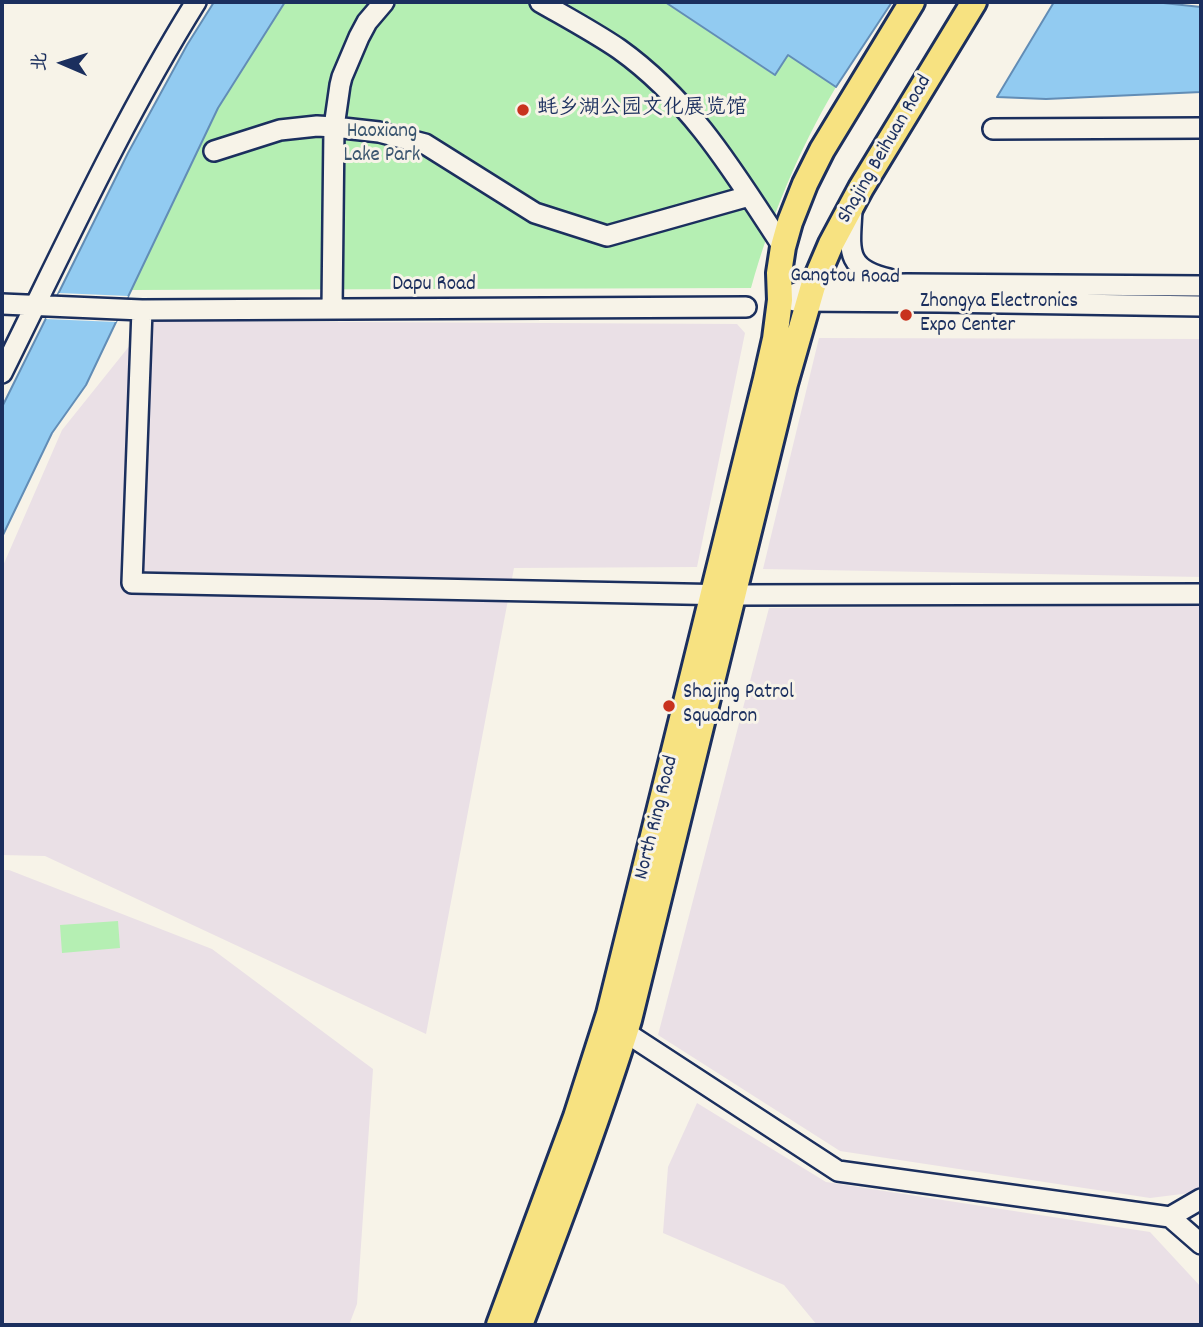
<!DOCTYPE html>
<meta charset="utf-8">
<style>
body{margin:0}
#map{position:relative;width:1203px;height:1327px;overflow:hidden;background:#f7f3e8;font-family:Dekko,"LXGW WenKai TC",sans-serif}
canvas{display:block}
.frame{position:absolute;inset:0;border:4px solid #1b2f5e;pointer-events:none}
.north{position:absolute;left:28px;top:28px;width:70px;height:70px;-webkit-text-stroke:5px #f7f3e8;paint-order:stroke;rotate:273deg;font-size:19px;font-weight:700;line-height:28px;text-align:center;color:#1b2f5e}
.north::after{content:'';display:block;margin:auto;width:24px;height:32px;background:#1b2f5e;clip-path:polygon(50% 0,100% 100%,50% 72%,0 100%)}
</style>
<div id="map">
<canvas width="1203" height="1327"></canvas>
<div class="frame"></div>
<div class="north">北</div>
</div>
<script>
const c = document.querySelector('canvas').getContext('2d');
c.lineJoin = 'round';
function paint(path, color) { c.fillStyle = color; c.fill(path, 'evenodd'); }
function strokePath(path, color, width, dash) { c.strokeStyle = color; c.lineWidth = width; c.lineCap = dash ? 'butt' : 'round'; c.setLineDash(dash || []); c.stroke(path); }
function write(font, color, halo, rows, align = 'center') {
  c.font = font + ' Dekko,"LXGW WenKai TC",sans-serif'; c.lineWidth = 6; c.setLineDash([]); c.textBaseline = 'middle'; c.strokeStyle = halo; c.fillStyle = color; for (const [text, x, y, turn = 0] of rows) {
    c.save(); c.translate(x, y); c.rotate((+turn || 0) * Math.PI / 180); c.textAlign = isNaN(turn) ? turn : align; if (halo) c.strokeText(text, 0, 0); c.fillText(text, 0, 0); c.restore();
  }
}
const built = new Path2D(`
 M155 314 162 321 737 324 745 333 697 567 514 568 426 1034 45 856 2 855V568L62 430Z
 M819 338 1201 339V577L763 569Z
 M1201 605V1190L1198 1192 1150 1198 840 1151 658 1035 769 608Z
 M2 870H9L212 949 373 1069 357 1304 349 1325H3L2 1322Z
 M697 1103 826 1182 1150 1232 1201 1287V1325H817L784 1285 663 1233 668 1167Z`);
const green = new Path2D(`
 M285 2H665L774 75 788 55 836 87C798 151 771 217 751 288L131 290 218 108Z
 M118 921 120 948 62 953 60 925Z`);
const water = new Path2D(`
 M214 2H285L218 108 86 385 52 433 2 537V407L128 153 187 45Z
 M665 2H892L836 87 788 55 775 75Z
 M1054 2H1154L1201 7V92L1046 99 997 97Z`);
const pier = new Path2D(`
 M59 293 128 296 116 322 46 319Z`);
const minor = new Path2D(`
 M540 2C566 17 594 32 619 49 692 101 735 174 783 247
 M993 129 1201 128
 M214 151 280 130 317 126 334 127 379 132 425 144 535 213 607 236 749 196
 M852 210C850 249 844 269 889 279
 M780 300 813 286 907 284 1201 286
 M795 301 938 302 1201 306
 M2 304 142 310 746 307
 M332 309 334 127 340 85 342 77 359 37 367 22 384 2
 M142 310 132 583 733 595 1201 594
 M2 373C64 248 122 121 196 2
 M625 1032 838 1171 1170 1217
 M1201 1199 1170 1217 1201 1244`);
const major = new Path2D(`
 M499 1325 576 1117 609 1014 766 379 775 339 780 300 779 273 783 247 790 222 805 184 822 150 912 2
 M520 1325C558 1224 597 1123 629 1020L785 384 813 286 831 244 861 188 974 2`);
const markers = [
 [523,110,7,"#c8321e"],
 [906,315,7,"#c8321e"],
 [669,706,7,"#c8321e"]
];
const poiNames = [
 ["蚝乡湖公园文化展览馆",537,110],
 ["Zhongya Electronics",920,303],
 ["Expo Center",920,327],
 ["Shajing Patrol",683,694],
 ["Squadron",683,718]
];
const parkNames = [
 ["Haoxiang",382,133],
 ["Lake Park",382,157]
];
const streetNames = [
 ["Shajing Beihuan Road",886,150,-60],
 ["Gangtou Road",845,278,1],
 ["Dapu Road",434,286],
 ["North Ring Road",658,818,-76]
];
paint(built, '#eae0e6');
paint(green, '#b5efb3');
paint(water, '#92cbf1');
strokePath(water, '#628db6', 2);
paint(pier, '#f7f3e8');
strokePath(minor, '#1b2f5e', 24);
strokePath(major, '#1b2f5e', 30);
strokePath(minor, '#f7f3e8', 19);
strokePath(major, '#f7e281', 24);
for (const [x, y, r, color] of markers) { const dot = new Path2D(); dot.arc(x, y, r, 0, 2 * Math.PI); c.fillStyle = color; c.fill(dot); strokePath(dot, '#f7f3e8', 2.5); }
write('21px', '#1b2f5e', '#f7f3e8', poiNames, 'left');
write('21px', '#3a556f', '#f7f3e8', parkNames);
write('21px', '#1b2f5e', '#f7f3e8', streetNames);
</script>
